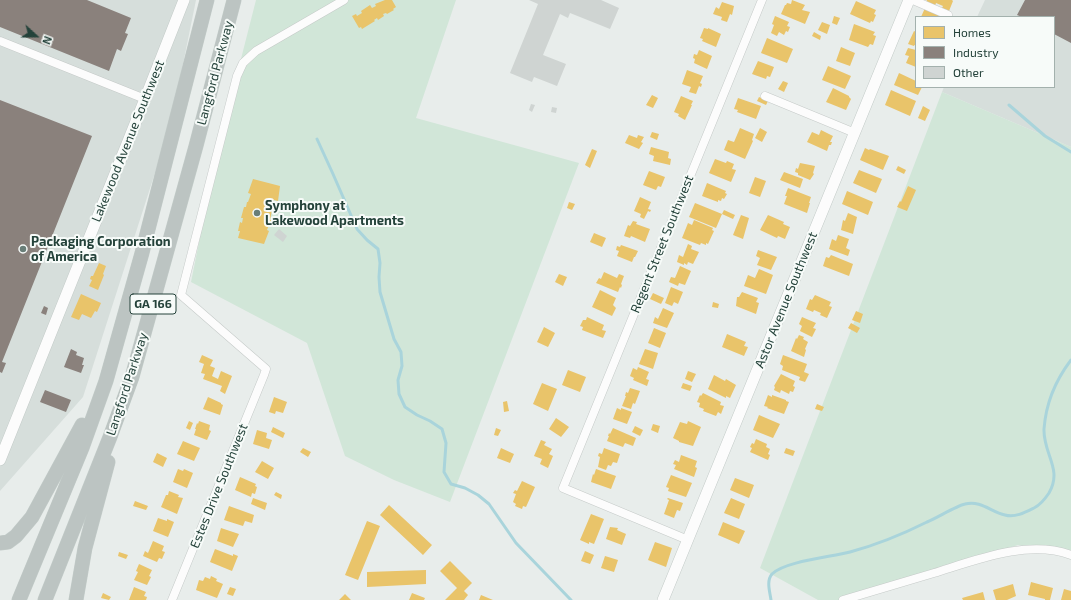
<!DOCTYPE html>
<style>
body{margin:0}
#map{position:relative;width:1071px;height:600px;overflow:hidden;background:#e8edeb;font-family:"Exo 2",sans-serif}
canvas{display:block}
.legend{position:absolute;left:915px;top:16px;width:140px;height:72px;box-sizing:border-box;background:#f7fbf9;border:1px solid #a3b1ad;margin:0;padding:5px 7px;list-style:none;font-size:12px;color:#24423a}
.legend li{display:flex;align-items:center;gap:8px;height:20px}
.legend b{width:20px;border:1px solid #a3b1ad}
.north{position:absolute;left:16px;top:16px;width:40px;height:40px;-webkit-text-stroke:3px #f7fbf9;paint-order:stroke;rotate:111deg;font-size:11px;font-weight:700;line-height:16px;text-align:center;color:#24423a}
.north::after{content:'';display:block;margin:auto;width:14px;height:18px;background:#24423a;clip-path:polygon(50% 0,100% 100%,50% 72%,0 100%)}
</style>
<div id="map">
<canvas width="1071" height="600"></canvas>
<ul class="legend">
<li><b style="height:11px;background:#e9c46a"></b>Homes</li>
<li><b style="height:11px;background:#8a817c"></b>Industry</li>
<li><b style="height:11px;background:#cfd4d2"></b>Other</li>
</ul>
<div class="north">N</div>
</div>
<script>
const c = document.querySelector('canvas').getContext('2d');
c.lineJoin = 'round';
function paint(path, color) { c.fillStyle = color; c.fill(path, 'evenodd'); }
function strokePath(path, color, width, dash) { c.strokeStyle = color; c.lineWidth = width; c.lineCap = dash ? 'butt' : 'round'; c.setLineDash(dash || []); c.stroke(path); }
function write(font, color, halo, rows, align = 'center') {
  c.font = font + ' "Exo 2",sans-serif'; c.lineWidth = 4; c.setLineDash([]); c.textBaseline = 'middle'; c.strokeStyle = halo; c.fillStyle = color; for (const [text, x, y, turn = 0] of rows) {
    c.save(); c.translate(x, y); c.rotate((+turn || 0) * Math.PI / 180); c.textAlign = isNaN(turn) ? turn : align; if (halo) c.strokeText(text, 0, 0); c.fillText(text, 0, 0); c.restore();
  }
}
const built = new Path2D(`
 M0 0H196L171 123 83 397 0 491Z
 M985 0H1071V147L942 92 944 87H1054V17H977Z`);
const green = new Path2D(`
 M256 0H456L416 118 579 163 450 502 394 480 345 456 307 343 191 282 217 153Z
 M942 92 1071 147V557L1018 545 844 600H818L760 568Z`);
const homes = new Path2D(`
 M385 0H392L396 7 393 9 394 10 387 14 386 13 383 14 384 16 378 20 377 18 374 20 375 21 362 29 361 27 359 28 352 16 356 14 357 16 362 13 361 11 370 5 372 8 376 6 375 4Z
 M792 0 805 5 802 10 810 12 805 24 781 14 785 5H786L787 3 791 4Z
 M927 0H952L953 1 949 11 942 8 943 6 936 3 935 6 926 2Z
 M856 1 876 10 874 14 876 15 873 22 871 21 870 23 850 14Z
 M722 2 734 6 732 15 730 14 727 22 721 20 722 17 713 14 716 7 719 9Z
 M925 8 943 17H921Z
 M775 16 789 22 787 26 790 27 788 32 786 31 784 35 779 32 777 36 771 33 774 25 772 24Z
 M834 16 840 18 837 25 832 23Z
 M822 22 830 25 827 34 818 30Z
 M854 24 875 32 873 35 876 36 873 45 870 44 868 47 849 40Z
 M704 28 708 29V28L721 34 716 47 702 41 703 39 700 38Z
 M914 31 916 32V46L914 45V46L908 44Z
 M814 32 821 36 820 40 812 36Z
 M767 38 793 49 787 63 761 53Z
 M841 47 855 53 850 66 836 61Z
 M908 48 916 50V67L906 63 909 56 905 55Z
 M699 50 712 56 707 69 694 63 695 59 693 58 694 54 697 55Z
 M758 61 774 67 770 77 767 76 766 79 752 74Z
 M828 66 851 76 845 89 822 80Z
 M687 70 703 76 700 83 702 84 701 87 699 86 696 94 689 92 691 87 682 84Z
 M899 73 916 81V87H922L918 95 894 85Z
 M783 81 788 83 784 92 778 89Z
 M833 88 849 96V97L851 99 846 110 826 102Z
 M891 90 916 101 910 116 885 105Z
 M652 95 658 98 653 108 646 105Z
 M681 96 693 101 691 105H692L685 120 678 116 679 114 674 112Z
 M759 97 768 101 766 105 757 101Z
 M738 98 761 106 756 119 737 112 738 110 734 109Z
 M923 106 930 110 925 121 918 118Z
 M740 128 754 134 752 140 753 141 745 159 724 150 728 140 734 142Z
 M760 128 767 132 762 142 755 138Z
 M821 130 833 136 830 142H832L831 145H829L827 151 807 142 812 132 819 135Z
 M652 132 659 134 657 140 650 137Z
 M629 135 637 138 638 135 644 137 641 142 643 143 639 149 625 143Z
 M651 147 669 152 668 158 671 159 670 165 653 161 654 156 649 154Z
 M865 148 869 150 870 149 889 156 883 170 860 160Z
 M592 149 597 151 590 168 585 165Z
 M715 159 726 163 727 161 734 164 732 169 736 170 731 182 709 173Z
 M800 163 815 166 813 173 814 174 810 180 798 175V173L795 172 796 168 798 169Z
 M898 166 906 170 904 174 896 170Z
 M859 170 882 179 876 193 853 183Z
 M649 171 665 177 661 187 658 186 656 190 643 185Z
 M784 172 803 179 800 188 780 180Z
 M755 177 766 181 760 197 749 193Z
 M253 179 280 186 278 201 274 200 270 220H271L267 230 269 231 264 244 238 238 240 231H238L240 222 242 223 243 218H241L244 207H246L247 202H248L251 194 248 193Z
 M707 183 726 191 725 193 727 194 724 199 722 198 721 201 718 200V202L702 196Z
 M908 186 916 190 907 211 897 207 900 201 901 202Z
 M788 188 811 197 809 203H810L807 213 784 204 787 196H785Z
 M847 191 873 202 868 215 842 204Z
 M640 197 651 202 648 209 651 210 650 212 648 211 644 219 640 217 641 214 634 211Z
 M569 202 575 204 572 210 567 208Z
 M695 203 722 214 716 228 689 217Z
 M724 210 735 215 733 219 722 214Z
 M848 213 857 217 853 234 841 230 843 220 845 221Z
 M741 215 749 218 743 239 733 235Z
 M768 215 784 222 783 224 790 227 785 239 778 236 777 238 760 230Z
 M694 220 713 228 712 230 714 231 708 244 706 243V245L701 243 700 245 682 238 688 223 692 225Z
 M633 221 637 222 636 224 650 229 645 242 631 236 630 238 624 236 628 225 630 226Z
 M594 233 606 238 602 247 590 242Z
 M838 235 849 239 846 248 850 250 848 256 829 249 832 239 836 241Z
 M688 244 692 246 691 249 699 252 693 264 688 262 687 265 684 263V265L677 262 679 255 683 257Z
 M621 245 638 251 635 257H634L632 262 617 256 619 251 616 250 617 246 620 247Z
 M758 250 777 257 771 270 757 265 760 258 756 256Z
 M831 255 853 264 849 276 823 266 826 257 829 258Z
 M99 263 106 266 103 274 104 275 98 290 89 286 92 280 90 279 91 276H93Z
 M680 266 691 271 685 285 679 283 678 286 669 282 671 277 675 278Z
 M759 269 773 275 766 294 744 286 748 275 755 278Z
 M604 272 617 278 619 274 624 276 621 284 622 285 621 288 620 287 618 292 596 283 599 278 601 279Z
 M559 274 567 277 563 286 555 282Z
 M671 287 683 292 678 304 674 302 672 306 665 303Z
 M600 290 616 298 613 305 616 308 612 316 592 307Z
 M742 292 758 298 756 302 759 303 756 314 736 306 737 297H739Z
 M653 293 664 298 661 304 650 299Z
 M81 294 101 303 97 312 95 311 91 318 82 314 79 320 71 317Z
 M815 295 831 302 829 306 832 307 827 318 820 315 821 313 814 310 813 312 806 309 810 299 812 300Z
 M713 302 719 304 718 308 712 307Z
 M663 308 674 313 667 328 653 323 655 317 658 319Z
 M856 311 863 314 860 323 852 320Z
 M587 317 604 325 602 330 606 331 603 338 582 330 583 327 580 326 583 320H586Z
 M802 317 816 323 813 328 816 329 812 337 800 331 802 326 799 324Z
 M851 323 860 328 857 333 848 328Z
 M544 327 555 333 548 347 537 342Z
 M654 328 666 333 660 348 648 343Z
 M727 334 746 342 744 346 748 347 744 356 722 347Z
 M799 335 804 337 803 339 808 342 805 349 806 350 804 357 791 351 796 338 797 339Z
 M645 349 658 353 653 369 639 364Z
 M202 355 213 360 210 366 215 368 212 376 218 379 221 371 232 376 225 394 220 391 222 386 203 379 205 374 201 373 204 364 199 362Z
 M783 355 807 364 804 372 809 374 805 382 799 380 800 377 782 370 783 366 780 364Z
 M638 367 649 372 646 379 649 380 647 386 633 380 634 378 630 376 633 368 637 370Z
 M568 370 586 377 580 392 562 385Z
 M688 371 696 374 692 382 685 379Z
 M781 374 795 381 793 386 795 387 793 392 790 391 789 394 781 390 780 393 774 390 775 387 774 386Z
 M714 375 725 381 726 379 736 385 730 398 726 396V398L708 389Z
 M542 383 557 389 548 411 533 404Z
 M683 383 692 386 690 391 681 388Z
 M630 388 640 391 635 404 633 403 631 409 622 406 626 396H625L626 392 628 393Z
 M703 393 721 402 720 405 724 406 721 414 718 412 716 416 703 411 704 409 699 407 700 403 697 402 700 395 701 396Z
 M768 395 772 397V395L786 400V401L789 402 784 414 767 408 768 407 764 406Z
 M208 397 221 403V404L223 405 220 415 203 409Z
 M274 397 287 402 283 413 276 411 275 414 269 412Z
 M507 401 509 411 504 412 503 402Z
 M817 404 824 407 822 411 815 409Z
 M617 408 621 410V408L632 412 627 424 613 419Z
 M759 415 780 424 773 438 753 430Z
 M556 418 569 427 561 437 549 429Z
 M189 421 193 423 190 430 186 428Z
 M199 421 210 425 209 430 211 431 207 440 194 435 196 429H195L197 423 198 424Z
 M688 421 701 427 693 446 679 442V441L673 438 680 422 687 424Z
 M653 424 660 426 658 433 651 430Z
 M635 426 643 430 640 436 632 432Z
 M273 427 285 433 283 438 271 432Z
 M496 428 501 430 498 436 494 435Z
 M613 428 636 438 633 446 625 443 623 447 607 441 609 436H608L609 433 610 434Z
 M257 430 267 433 266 438 272 440 269 449 253 444Z
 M756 439 767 444 766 447 770 449 768 454 770 455 768 460 750 452 752 448 750 447 752 443 754 444Z
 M541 440 546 442 544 445 552 449 549 454 553 456 548 468 540 464 542 459 534 456Z
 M183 441 200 448 194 461 177 454Z
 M303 448 311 452 308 457 300 452Z
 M501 448 514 454 510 463 497 458Z
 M604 448 620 454 617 463 613 462 611 466 608 465 606 470 598 467 600 457 598 456 599 453 602 454Z
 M786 448 795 451 793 456 784 453Z
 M157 453 167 458 163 467 153 462Z
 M681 455 697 461 695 467 697 468 694 477 674 469 676 465 673 464 675 460 679 462Z
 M262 461 274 468 268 479 255 472Z
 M178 469 183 471 184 469 193 473 187 488 173 482Z
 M596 469 616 476 611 489 591 482 593 474 594 475Z
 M671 475 692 483 686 497 668 491 669 488 666 487Z
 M240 477 256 484 255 486 257 487 255 494 252 493 251 497 235 490Z
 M735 478 754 485 749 498 730 490Z
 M522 481 535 487 526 507 523 506 522 509 515 506 516 504 513 502 516 494 513 493 515 490 517 491Z
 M169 491 179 495 178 497 183 498 177 514 161 507 166 495H168Z
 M276 492 282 495 281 499 274 495Z
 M253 498 267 503 265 510 251 504Z
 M668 498 683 503 680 511 677 510 674 518 664 514 669 500 667 499Z
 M731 498 745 504 739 519 724 513Z
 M135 501 148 506 146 510 133 506Z
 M389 505 432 545 423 555 380 515Z
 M229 506 254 515 252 523 245 521 243 526 224 520Z
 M591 514 604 519 594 544 589 542V544L580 540Z
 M158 518 167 521V519L174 522 168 537 153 531Z
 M367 521 380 526 358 580 345 575Z
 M723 522 745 531 739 544 718 535Z
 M610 527 618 528 617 530 626 534 622 545 606 539Z
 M221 528 239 534 233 547 217 541Z
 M153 541 164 546 162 551 165 552 162 559 159 558 157 562 143 556 145 551 148 553Z
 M655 542 672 548 666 567 648 560Z
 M215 549 233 556V554L238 556 232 571 210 562Z
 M585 551 594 555 590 564 581 561Z
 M119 552 128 555 126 559 118 556Z
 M605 556 618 560 614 572 601 568Z
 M450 561 472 583 464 591 468 595 464 600H445L457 588 440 571Z
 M139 564 152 570 149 576 151 577 147 585 134 580 138 572 136 571Z
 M426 570V584L367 587V572Z
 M211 576 217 579 216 581 223 584 217 598 196 590 199 580 203 581 205 577 210 579Z
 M1031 582 1053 588 1050 600H1045V599L1028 595Z
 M1013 584 1016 596 1007 600H996L993 590Z
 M134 587 146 592 144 596 147 597 146 600H129Z
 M230 587 236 589 233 596 227 594Z
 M1064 589 1071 591V600H1061Z
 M983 592 985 600H963L962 598Z
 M103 593 111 597 109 600 101 598Z
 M412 593 425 598 424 600H409Z
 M345 594 351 600H339Z
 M481 595 493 600H479Z`);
const industry = new Path2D(`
 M0 0H87L131 18 125 33 128 34 121 51 117 49 109 71 0 27Z
 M1025 0H1071V43L1054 34V17H1022L1017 15Z
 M0 100 92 136 2 362 6 363 2 373 0 372Z
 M44 306 48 308 46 315 41 313Z
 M71 349 77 352 76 355 84 358 82 365H84L81 373 64 367Z
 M45 390 71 400 66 412 40 402Z`);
const stream = new Path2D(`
 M1009 105 1045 136 1071 152
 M317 139 333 174 357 229 367 240 378 249 380 263 379 277 380 292 394 339 401 352 402 366 398 380 399 394 405 407 417 415 430 421 442 429 446 443 444 472 451 484 465 488 478 495 489 504 516 543 571 600
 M771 600C770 592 766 581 772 574 785 561 832 557 850 552 876 545 903 534 927 522 937 518 956 506 965 504 981 500 991 512 1005 515 1015 518 1026 512 1034 508 1040 505 1045 499 1049 493 1063 469 1043 454 1044 429 1046 402 1055 381 1071 360`);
const building = new Path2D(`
 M529 0H601L619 8 610 29 570 13 568 18 560 14 543 55 566 64 557 86 534 77 532 82 510 73 538 4Z
 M531 104 535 105 532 112 529 110Z
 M552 107 557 108 556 113 551 112Z
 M279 229 287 236 283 242 274 235Z`);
const street = new Path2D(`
 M913 0 948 15
 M0 41 145 99
 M765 96 855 133
 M688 540 563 488 762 0
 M172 600 264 375 266 369 181 295 237 76 243 63 256 51 344 0
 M843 600C874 591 904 582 934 573 976 560 1028 539 1071 555`);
const secondary = new Path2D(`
 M0 460 145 99 184 0
 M663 600 909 0`);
const highway = new Path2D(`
 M0 543 8 542 16 536 32 517 82 425
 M19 600 82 448 106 381 142 253 207 0
 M45 600 110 437 132 377 196 146 234 0
 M76 600 85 548 108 462`);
const markers = [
 [257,213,4,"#697e78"],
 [23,249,4,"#697e78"]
];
const shields = [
 [153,304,46]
];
const shieldNames = [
 ["GA 166",153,304]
];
const streetNames = [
 ["Langford Parkway",215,73,-75],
 ["Lakewood Avenue Southwest",128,141,-68],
 ["Regent Street Southwest",662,244,-68],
 ["Astor Avenue Southwest",786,300,-68],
 ["Langford Parkway",127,384,-72],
 ["Estes Drive Southwest",219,486,-68]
];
const poiNames = [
 ["Symphony at",265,206],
 ["Lakewood Apartments",265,221],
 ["Packaging Corporation",31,242],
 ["of America",31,257]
];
paint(built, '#d6dedb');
paint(green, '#d1e6d8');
paint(homes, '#e9c46a');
paint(industry, '#8a817c');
strokePath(stream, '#a9d4db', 3);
paint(building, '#cfd4d2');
strokePath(street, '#c5cac8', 9);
strokePath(secondary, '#c3cbc8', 12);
strokePath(highway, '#c3ccc9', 15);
strokePath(street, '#fcfcfc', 8);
strokePath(secondary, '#fcfcfc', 11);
strokePath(highway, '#bcc4c2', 14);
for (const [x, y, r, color] of markers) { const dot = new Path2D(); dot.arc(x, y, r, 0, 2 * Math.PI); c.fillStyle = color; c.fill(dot); strokePath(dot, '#f7fbf9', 1.5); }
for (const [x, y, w] of shields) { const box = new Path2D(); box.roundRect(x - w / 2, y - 10, w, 20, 3); c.fillStyle = '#f7fbf9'; c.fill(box); strokePath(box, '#24423a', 1); }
write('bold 12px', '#24423a', null, shieldNames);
write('13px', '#24423a', '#f7fbf9', streetNames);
write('bold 13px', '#24423a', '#f7fbf9', poiNames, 'left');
</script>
